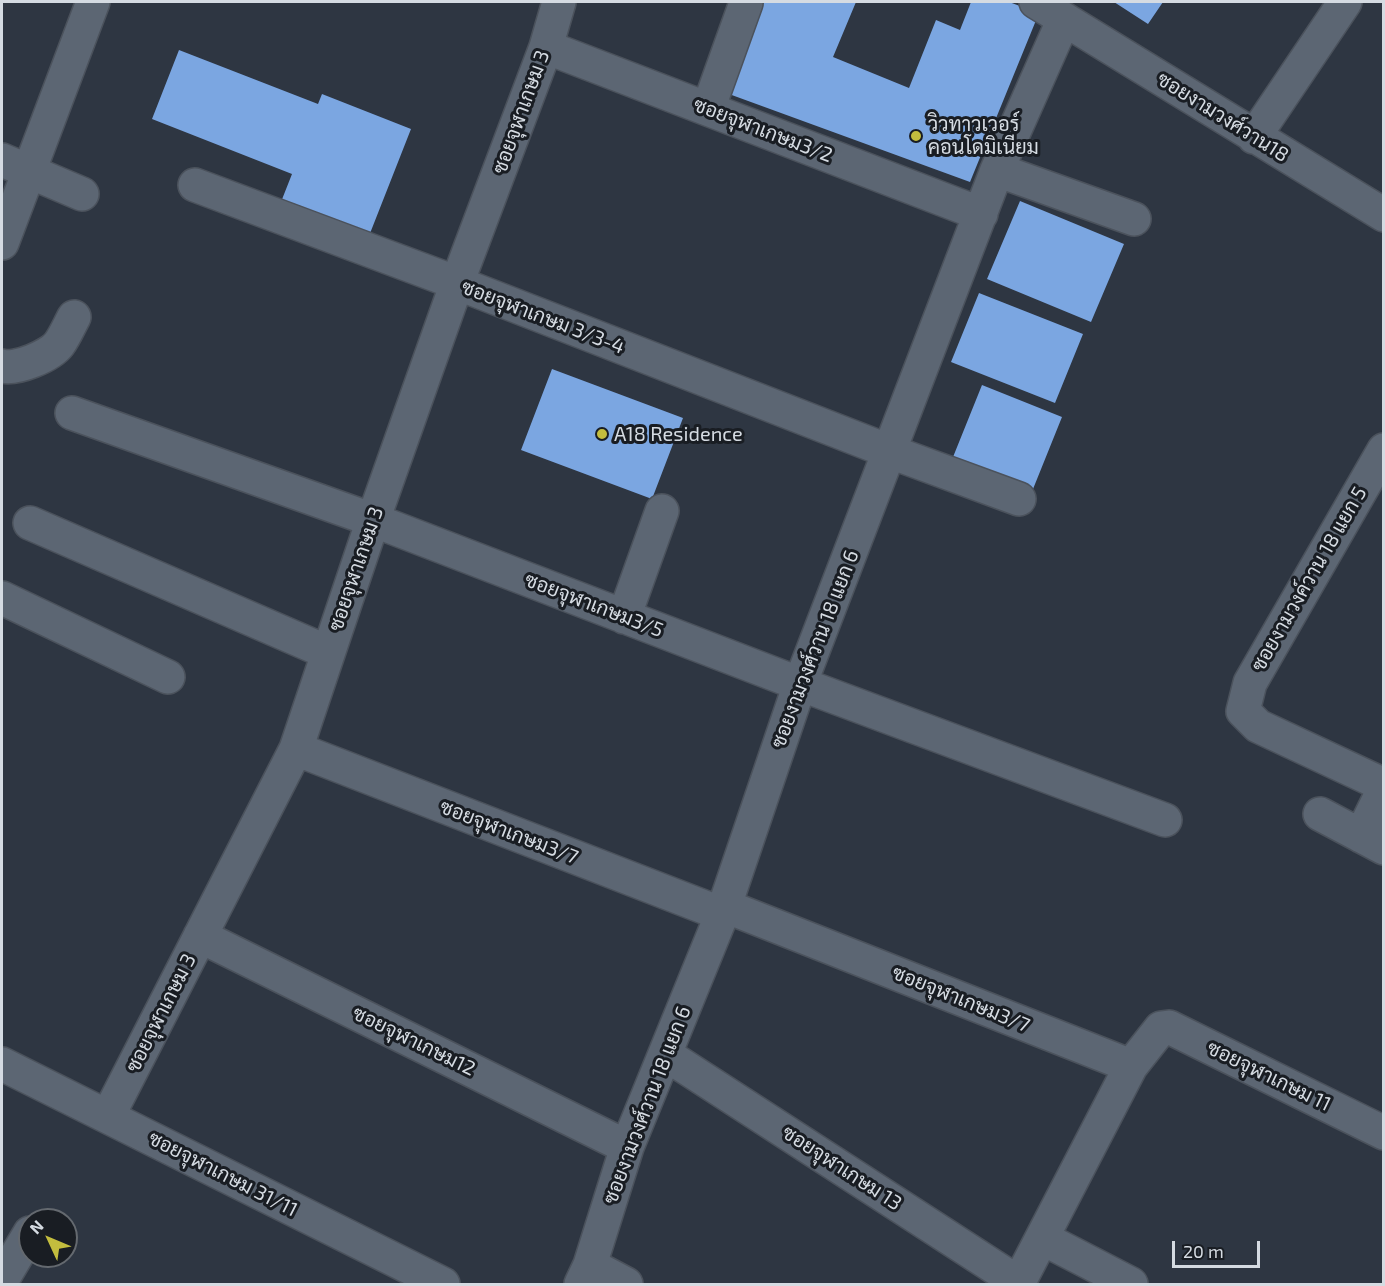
<!DOCTYPE html>
<meta charset="utf-8">
<style>
body{margin:0}
#map{position:relative;width:1385px;height:1286px;overflow:hidden;background:#2e3642;font-family:"Exo 2",sans-serif}
canvas{display:block}
.frame{position:absolute;inset:0;border:3px solid #d5dbe2;pointer-events:none}
.north{position:absolute;left:18px;top:1208px;width:60px;height:60px;box-sizing:border-box;background:#191d23;border:2px solid #64696f;border-radius:50%;rotate:314deg;font-size:16px;font-weight:700;line-height:24px;text-align:center;color:#d5dbe2}
.north::after{content:'';display:block;margin:auto;width:21px;height:27px;background:#c3bd3e;clip-path:polygon(50% 0,100% 100%,50% 72%,0 100%)}
.scale{position:absolute;left:1172px;top:1241px;width:88px;height:27px;box-sizing:border-box;border:3px solid #d5dbe2;border-top:0;padding-left:8px;font-size:18px;line-height:21px;white-space:nowrap;color:#d5dbe2;-webkit-text-stroke:4px #191d23;paint-order:stroke}
</style>
<div id="map">
<canvas width="1385" height="1286"></canvas>
<div class="frame"></div>
<div class="north">N</div>
<div class="scale">20 m</div>
</div>
<script>
const c = document.querySelector('canvas').getContext('2d');
c.lineJoin = 'round';
function paint(path, color) { c.fillStyle = color; c.fill(path, 'evenodd'); }
function strokePath(path, color, width, dash) { c.strokeStyle = color; c.lineWidth = width; c.lineCap = dash ? 'butt' : 'round'; c.setLineDash(dash || []); c.stroke(path); }
function write(font, color, halo, rows, align = 'center') {
  c.font = font + ' "Exo 2",Sarabun,sans-serif'; c.lineWidth = 6; c.setLineDash([]); c.textBaseline = 'middle'; c.strokeStyle = halo; c.fillStyle = color; for (const [text, x, y, turn = 0] of rows) {
    c.save(); c.translate(x, y); c.rotate((+turn || 0) * Math.PI / 180); c.textAlign = isNaN(turn) ? turn : align; if (halo) c.strokeText(text, 0, 0); c.fillText(text, 0, 0); c.restore();
  }
}
const building = new Path2D(`
 M753 2H856L833 57 909 88 936 20 960 30 971 2H1009L1039 13 970 182 718 90Z
 M1114 2H1163L1148 24Z
 M179 50 318 104 322 94 411 129 367 241 279 207 292 174 152 119Z
 M1020 201 1124 244 1091 322 987 279Z
 M979 293 1083 334 1055 403 951 362Z
 M552 369 683 418 652 499 521 450Z
 M982 385 1062 417 1029 499 949 467Z`);
const minor = new Path2D(`
 M1036 2 1384 215
 M546 47 981 214
 M708 109 746 3
 M1254 137 1345 2
 M2 160 82 194
 M997 170 1134 219
 M195 185 457 283 891 452 1019 499
 M2 243 93 2
 M2 366C16 370 50 356 59 344 65 336 69 326 74 317
 M72 413 373 520 800 684 1165 820
 M1384 450 1250 683 1243 711 1258 726 1384 785
 M30 523 327 652
 M2 598 168 677
 M624 617 662 511
 M296 749 722 914
 M1320 814 1384 848
 M1361 836 1384 789
 M725 906 1131 1066
 M200 936 627 1147
 M665 1054 1019 1283
 M2 1064 443 1284
 M108 1116 296 749 373 520 457 283 546 47 559 2
 M1042 1238 1131 1284
 M590 1265 626 1284
 M2 1280 30 1233
 M581 1284 590 1265 627 1147 722 914 800 684 997 170 1064 19
 M1018 1284 1131 1066 1161 1028 1169 1027 1384 1133`);
const markers = [
 [916,136,6,"#c3bd3e"],
 [602,434,6,"#c3bd3e"]
];
const streetNames = [
 ["ซอยจุฬาเกษม 3",521,112,-70],
 ["ซอยงามวงศ์วาน18",1223,117,32],
 ["ซอยจุฬาเกษม3/2",763,130,21],
 ["ซอยจุฬาเกษม 3/3-4",543,317,21],
 ["ซอยจุฬาเกษม 3",356,569,-71],
 ["ซอยงามวงค์วาน 18 แยก 5",1309,579,-60],
 ["ซอยจุฬาเกษม3/5",594,605,21],
 ["ซอยงามวงศ์วาน 18 แยก 6",815,649,-69],
 ["ซอยจุฬาเกษม3/7",509,832,21],
 ["ซอยจุฬาเกษม3/7",961,999,22],
 ["ซอยจุฬาเกษม 3",161,1013,-63],
 ["ซอยจุฬาเกษม12",414,1041,26],
 ["ซอยจุฬาเกษม 11",1269,1076,26],
 ["ซอยงามวงศ์วาน 18 แยก 6",647,1105,-69],
 ["ซอยจุฬาเกษม 13",842,1168,33],
 ["ซอยจุฬาเกษม 31/11",223,1174,27]
];
const poiNames = [
 ["วิวทาวเวอร์",928,124],
 ["คอนโดมิเนียม",928,147],
 ["A18 Residence",614,434]
];
paint(building, '#7ba6e1');
strokePath(minor, '#4b525c', 36);
strokePath(minor, '#5c6673', 33);
for (const [x, y, r, color] of markers) { const dot = new Path2D(); dot.arc(x, y, r, 0, 2 * Math.PI); c.fillStyle = color; c.fill(dot); strokePath(dot, '#191d23', 2); }
write('20px', '#d5dbe2', '#191d23', streetNames);
write('20px', '#d5dbe2', '#191d23', poiNames, 'left');
</script>
